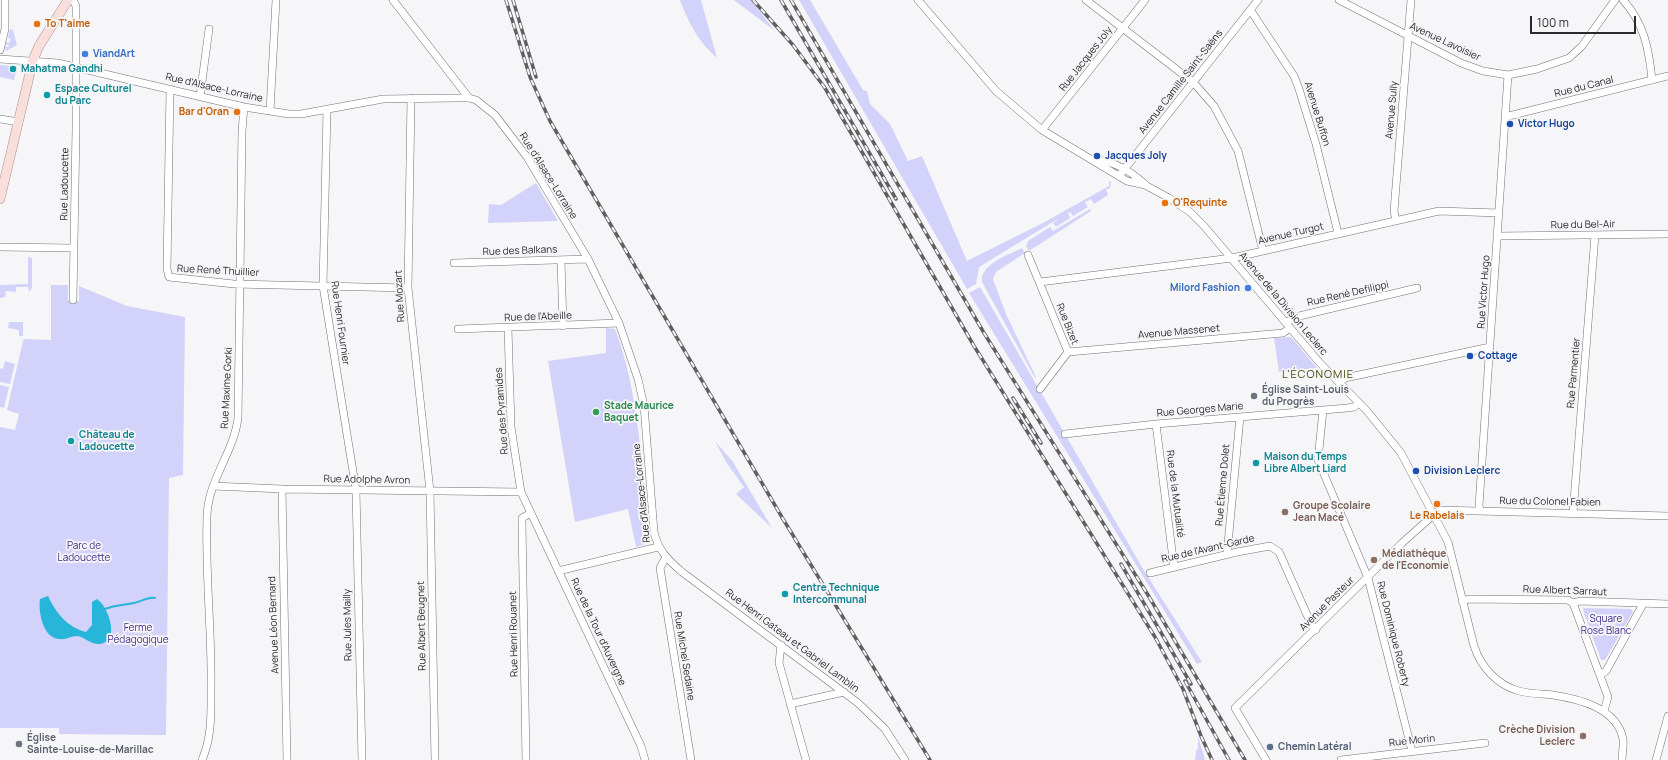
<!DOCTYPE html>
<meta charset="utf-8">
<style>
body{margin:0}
#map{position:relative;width:1668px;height:760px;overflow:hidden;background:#f6f6f8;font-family:Manrope,sans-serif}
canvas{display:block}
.scale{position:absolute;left:1530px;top:16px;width:106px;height:18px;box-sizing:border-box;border:2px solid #2a2a2b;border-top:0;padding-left:5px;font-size:12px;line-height:14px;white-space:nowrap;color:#2a2a2b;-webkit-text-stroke:3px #f6f6f8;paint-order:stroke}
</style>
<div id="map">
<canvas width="1668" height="760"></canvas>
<div class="scale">100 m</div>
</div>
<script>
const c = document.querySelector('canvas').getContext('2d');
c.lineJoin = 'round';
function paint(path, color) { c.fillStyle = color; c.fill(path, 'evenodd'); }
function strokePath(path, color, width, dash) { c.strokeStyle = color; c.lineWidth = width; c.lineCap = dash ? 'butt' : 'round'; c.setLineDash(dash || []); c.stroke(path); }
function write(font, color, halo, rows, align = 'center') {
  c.font = font + ' Manrope,sans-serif'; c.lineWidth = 3.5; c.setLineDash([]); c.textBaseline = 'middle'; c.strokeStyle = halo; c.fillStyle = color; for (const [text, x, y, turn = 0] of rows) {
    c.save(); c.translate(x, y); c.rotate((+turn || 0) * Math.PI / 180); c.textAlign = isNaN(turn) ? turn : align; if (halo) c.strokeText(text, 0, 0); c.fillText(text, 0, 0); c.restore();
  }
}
const green = new Path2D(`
 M680 0H701L717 58C699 43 688 22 680 0Z
 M734 0H751L775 31Z
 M799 0H810L863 90 867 91 870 104 890 124 908 161 922 156 967 261 1043 223 1109 186V181L1111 182 1110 188 1106 190 1108 195 1094 204 1091 199 1085 202 1088 207 1073 216 1070 212 1068 213 1070 218 1056 227 1053 223 1061 217 979 267 976 284 967 289Z
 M10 29 13 30 17 45 6 51 5 46 8 47 9 45 6 44V42L9 43 11 39 8 38Z
 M0 65 12 66V70L16 72 14 80 0 77Z
 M536 183 558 221 488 223 489 204 501 205Z
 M1090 209 1091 211 1029 251 1026 246 1028 241 1050 227 1053 231Z
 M1022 248 1025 253 996 272 993 279 1006 314 1036 377 1035 378 982 282C980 264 1008 255 1022 248Z
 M28 257 32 258V288L29 292 28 287H16V292L6 291 5 297 0 298V285L28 284Z
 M51 285H68V301H79V286L127 306 185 317 183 475 169 478 166 735 59 734V728H0V427L15 430 19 414 7 410 23 341 24 339 51 340Z
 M980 287 1143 569 1202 662 1197 664 969 293Z
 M9 322H23V336H19V330L8 328Z
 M606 328 615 329C640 396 641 466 649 536L645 544 636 547 628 509 575 522 548 361 606 353Z
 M1289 337 1292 338 1317 368 1279 372 1274 338Z
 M5 361 15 364 10 384 0 382V368L3 369Z
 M0 385 9 387 4 408 0 407Z
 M715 441 733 462 772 528 736 494 744 487 726 462Z
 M1584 608 1631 609 1633 612 1605 660H1601L1583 610Z
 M1198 736 1205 760H1195L1196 751 1198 748Z`);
const water = new Path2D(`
 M48 596C56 613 67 627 86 632L92 625V602L97 599C108 606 121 641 100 644 91 645 85 637 77 636 71 636 66 640 59 639 43 638 38 612 40 599Z`);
const stream = new Path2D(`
 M105 609C115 605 123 605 134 603 141 602 148 596 155 598`);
const minor = new Path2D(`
 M393 0 469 98
 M918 0 996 91 1042 130 1127 181 1145 185 1169 198 1190 212 1204 226 1319 362 1367 411 1401 453 1448 542 1474 646C1481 667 1497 685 1519 691 1530 694 1542 694 1553 695 1579 699 1617 708 1623 739 1624 745 1622 753 1622 760
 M1086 0 1193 82 1214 106 1238 151 1263 251
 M1339 0 1461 63 1483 71 1508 75 1537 69 1569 58 1582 46 1615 0
 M1623 0C1644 23 1649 49 1652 80
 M1251 11 1294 76 1299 89 1316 144 1338 233
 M0 50 5 29V0
 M0 59 58 63 244 107 289 114H301L383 99 455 98H469L476 100 495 115 527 157 588 259 619 323 638 379 644 406 654 532C658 550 668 560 682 572L858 703 885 729 905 760
 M170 89 167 269 169 277 234 284 408 288
 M200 96 209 29
 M411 98 408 288 430 491 435 760
 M327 110 323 286 356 490 362 760
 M270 111 276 0
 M1505 117 1668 76
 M0 119 19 122
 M1042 130 1145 0
 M1095 160C1115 161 1130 171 1145 184
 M1119 176 1258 0
 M1396 221 1394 211 1411 0
 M1498 236 1668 234
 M0 247 73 248
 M1028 255 1068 352
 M561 260 563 326
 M454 263 588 259
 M1040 282 1232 258 1439 211 1499 213
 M73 300 76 129V6L73 0
 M1286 323 1295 317 1417 288
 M508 328 511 427 521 492 641 746 645 760
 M458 329 619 323
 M1068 352 1283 333 1290 328
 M1339 383 1345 378 1490 347
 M1040 389 1068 352
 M1323 410 1318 460 1368 578 1412 751
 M1156 424 1174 567
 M1065 434 1156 424 1347 408 1354 407 1359 403
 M213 486 282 489 521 492
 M282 489 287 760
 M1480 510 1479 506 1508 75
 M1573 513 1595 235
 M1227 554 1240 417
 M666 557 660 568 691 760
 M558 571 658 547
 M1150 573 1237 552 1270 546 1279 552 1312 626 1316 630
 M1462 601 1469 599 1568 600 1573 603 1580 601 1668 604
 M1573 603 1608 697 1604 711
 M781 645 779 663 806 760
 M1600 675 1606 671 1643 604
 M790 704 844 692
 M202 760C212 737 211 713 211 688 212 631 205 573 207 516 208 480 234 452 238 418L242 131 244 107
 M526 760 522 523V518L531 513
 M1266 760 1235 708 1402 543 1439 510 1668 516
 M1341 760 1485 743
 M1656 760 1668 716`);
const major = new Path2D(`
 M0 199 33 60 39 46 68 0`);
const rail = new Path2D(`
 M506 0 530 77 550 121 783 519 930 760
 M513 0 536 77
 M753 0 793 45 825 88 974 346 1155 637 1183 689 1201 736 1212 760
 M781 0 896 199
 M791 0 984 333 1148 595 1245 760
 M1013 398 1041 443
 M1121 564 1191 684
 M1185 681 1229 760`);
const markers = [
 [37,24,4,"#e8710a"],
 [85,54,4,"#3f7fe0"],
 [13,69,4,"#0f9aa8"],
 [47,95,4,"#0f9aa8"],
 [237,112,4,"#e8710a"],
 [1510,124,4,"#1a4fb4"],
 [1097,156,4,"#1a4fb4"],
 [1165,203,4,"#e8710a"],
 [1248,288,4,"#3f7fe0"],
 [1470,356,4,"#1a4fb4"],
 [1254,396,4,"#6b7280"],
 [596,412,4,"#2e9e5b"],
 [71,441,4,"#0f9aa8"],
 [1256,463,4,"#0f9aa8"],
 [1416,471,4,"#1a4fb4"],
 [1437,504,4,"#e8710a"],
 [1285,512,4,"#8d6e63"],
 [1374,560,4,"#8d6e63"],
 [785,594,4,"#0f9aa8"],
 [1583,736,4,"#8d6e63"],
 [19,744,4,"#6b7280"],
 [1270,747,4,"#5c6f8a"]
];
const foodNames = [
 ["To T'aime",45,24],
 ["Bar d'Oran",229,112,"right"],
 ["O'Requinte",1173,203],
 ["Le Rabelais",1437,516,"center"]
];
const streetNames = [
 ["Avenue Lavoisier",1445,42,25],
 ["Rue Jacques Joly",1086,59,-52],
 ["Avenue Camille Saint-Saëns",1181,82,-52],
 ["Rue du Canal",1584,87,-14],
 ["Rue d'Alsace-Lorraine",214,88,13],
 ["Avenue Sully",1392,110,-85],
 ["Avenue Buffon",1317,114,73],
 ["Rue d'Alsace-Lorraine",548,176,58],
 ["Rue Ladoucette",65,184,-89],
 ["Rue du Bel-Air",1583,225,-1],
 ["Avenue Turgot",1291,234,-13],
 ["Rue des Balkans",520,251,-2],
 ["Rue René Thuillier",218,271,3],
 ["Rue Victor Hugo",1484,292,-86],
 ["Rue René Defilippi",1348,294,-13],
 ["Rue Mozart",400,296,-93],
 ["Avenue de la Division Leclerc",1283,304,50],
 ["Rue de l'Abeille",538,317,-2],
 ["Rue Henri Fournier",340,323,82],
 ["Rue Bizet",1067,324,68],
 ["Avenue Massenet",1179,332,-5],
 ["Rue Parmentier",1574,373,-85],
 ["Rue Maxime Gorki",227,388,-87],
 ["Rue Georges Marie",1200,410,-5],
 ["Rue des Pyramides",502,411,-94],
 ["Rue Adolphe Avron",367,480,1],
 ["Rue Étienne Dolet",1223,485,-85],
 ["Rue d'Alsace-Lorraine",642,493,-96],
 ["Rue de la Mutualité",1175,494,83],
 ["Rue du Colonel Fabien",1550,502,1],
 ["Rue de l'Avant-Garde",1208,549,-13],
 ["Rue Albert Sarraut",1565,591,2],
 ["Avenue Pasteur",1327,604,-45],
 ["Avenue Léon Bernard",274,625,-92],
 ["Rue Jules Mailly",348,625,-91],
 ["Rue Albert Beugnet",422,626,-91],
 ["Rue de la Tour d'Auvergne",598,632,65],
 ["Rue Henri Rouanet",514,634,-91],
 ["Rue Dominique Roberty",1393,634,76],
 ["Rue Henri Gateau et Gabriel Lamblin",792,641,37],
 ["Rue Michel Sedaine",684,656,81],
 ["Rue Morin",1412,741,-6]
];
const shopNames = [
 ["ViandArt",93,54],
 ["Milord Fashion",1240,288,"right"]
];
const cultureNames = [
 ["Mahatma Gandhi",21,69],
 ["Espace Culturel",55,89],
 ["du Parc",55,101],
 ["Château de",79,435],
 ["Ladoucette",79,447],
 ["Maison du Temps",1264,457],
 ["Libre Albert Liard",1264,469],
 ["Centre Technique",793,588],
 ["Intercommunal",793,600]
];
const transitNames = [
 ["Victor Hugo",1518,124],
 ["Jacques Joly",1105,156],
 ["Cottage",1478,356],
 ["Division Leclerc",1424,471]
];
const worshipNames = [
 ["Église Saint-Louis",1262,390],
 ["du Progrès",1262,402],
 ["Église",27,738],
 ["Sainte-Louise-de-Marillac",27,750]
];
const leisureNames = [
 ["Stade Maurice",604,406],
 ["Baquet",604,418]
];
const educationNames = [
 ["Groupe Scolaire",1293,506],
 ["Jean Macé",1293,518],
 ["Médiathèque",1382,554],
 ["de l'Economie",1382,566],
 ["Crèche Division",1575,730,"right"],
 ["Leclerc",1575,742,"right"]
];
const parkNames = [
 ["Parc de",84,546],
 ["Ladoucette",84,558],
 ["Square",1606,619],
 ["Rose Blanc",1606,631],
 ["Ferme",138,628],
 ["Pédagogique",138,640]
];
const serviceNames = [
 ["Chemin Latéral",1278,747]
];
const neighbourhoodNames = [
 ["L'ÉCONOMIE",1318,375]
];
paint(green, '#d2d2fa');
paint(water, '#27b5da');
strokePath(stream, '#27b5da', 2);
strokePath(minor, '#717173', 8);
strokePath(major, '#ae928e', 10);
strokePath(minor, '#fff', 7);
strokePath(major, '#f9dfdb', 9);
strokePath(rail, '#606061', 3.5);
strokePath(rail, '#f6f6f8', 2, [6]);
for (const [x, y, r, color] of markers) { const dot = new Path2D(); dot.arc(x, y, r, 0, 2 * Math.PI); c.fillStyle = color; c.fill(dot); strokePath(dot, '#f6f6f8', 1.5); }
write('bold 10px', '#c56008', '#f6f6f8', foodNames, 'left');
write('10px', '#2a2a2b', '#f6f6f8', streetNames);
write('bold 10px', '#366cbe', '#f6f6f8', shopNames, 'left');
write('bold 10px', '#0d838f', '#f6f6f8', cultureNames, 'left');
write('bold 10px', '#164399', '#f6f6f8', transitNames, 'left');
write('bold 10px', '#5b616d', '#f6f6f8', worshipNames, 'left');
write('bold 10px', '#27864d', '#f6f6f8', leisureNames, 'left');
write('bold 10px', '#785e54', '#f6f6f8', educationNames, 'left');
write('10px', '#3f2b8d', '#f6f6f8', parkNames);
write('bold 10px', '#4e5e75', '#f6f6f8', serviceNames, 'left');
c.letterSpacing = '1px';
write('11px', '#444a0e', '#f6f6f8', neighbourhoodNames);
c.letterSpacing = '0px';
</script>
